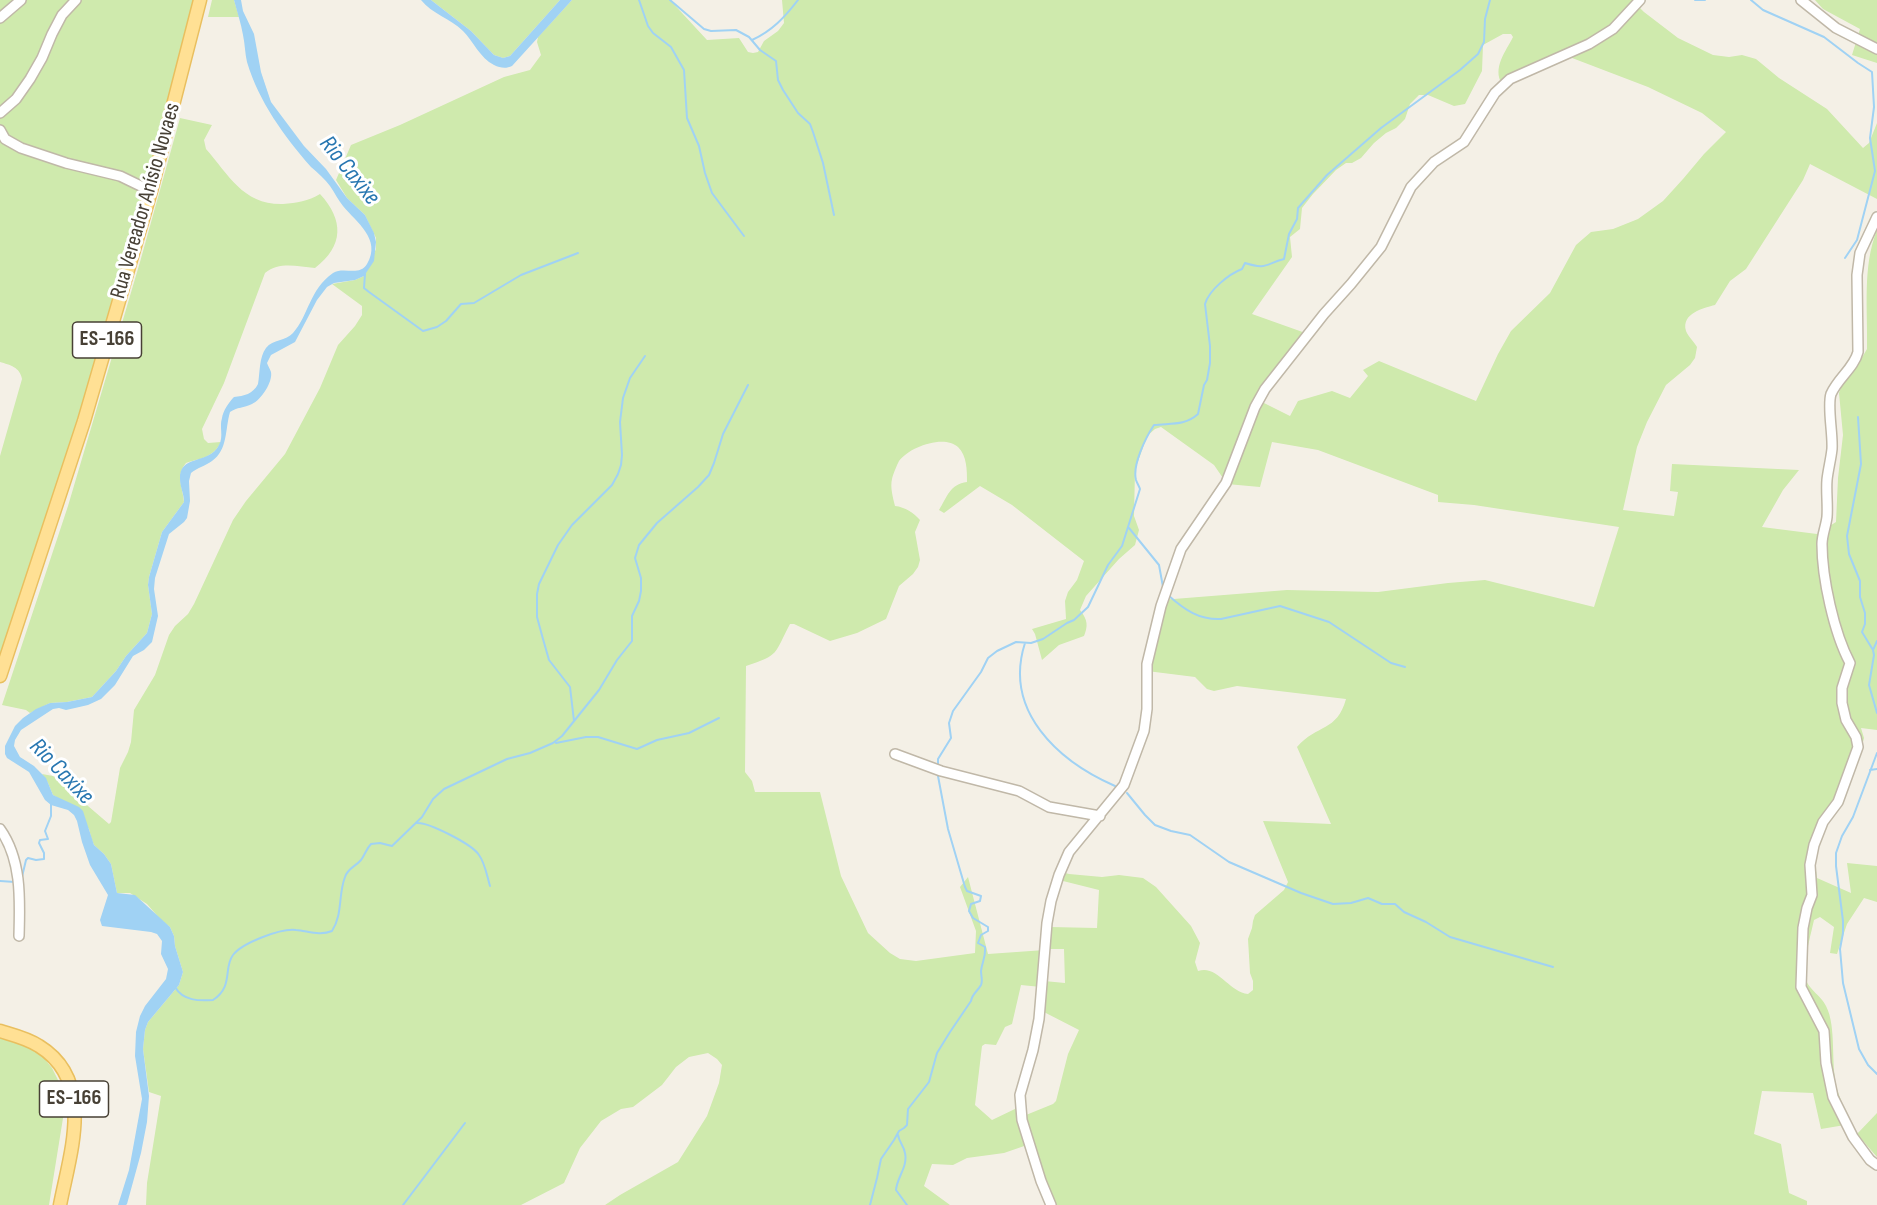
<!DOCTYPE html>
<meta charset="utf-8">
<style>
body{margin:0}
canvas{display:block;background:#f4f0e6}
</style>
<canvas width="1877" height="1205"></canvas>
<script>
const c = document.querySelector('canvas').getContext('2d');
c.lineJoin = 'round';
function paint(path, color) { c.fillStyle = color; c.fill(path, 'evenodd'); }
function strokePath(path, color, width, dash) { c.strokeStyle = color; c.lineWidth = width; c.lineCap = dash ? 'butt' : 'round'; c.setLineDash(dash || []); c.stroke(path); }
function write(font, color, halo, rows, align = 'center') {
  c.font = font + ' "Sofia Sans Condensed",sans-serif'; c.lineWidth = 6; c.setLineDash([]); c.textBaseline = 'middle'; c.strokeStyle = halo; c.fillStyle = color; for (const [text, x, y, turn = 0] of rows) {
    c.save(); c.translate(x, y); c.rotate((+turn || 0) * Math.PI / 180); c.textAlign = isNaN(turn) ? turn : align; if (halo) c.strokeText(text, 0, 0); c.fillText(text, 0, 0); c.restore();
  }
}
const green = new Path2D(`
 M0 0H196L187 42 165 107 150 188 0 675V456L22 379C20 367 10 365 0 362Z
 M212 0H234L239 17H208Z
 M431 0H560L510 56 503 58 494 55 471 31Z
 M572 0H670L707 40 739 38 748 52 753 53 758 52 764 41 778 31 784 23 782 0H1638L1639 7 1644 12 1678 38 1713 55 1729 57 1742 55 1756 59 1779 78 1827 109 1863 148 1869 143 1877 123V199L1810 164 1803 180 1746 269 1730 281 1715 305C1704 308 1681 313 1686 331 1688 336 1694 342 1697 347L1695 358 1690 365 1666 385 1647 422 1637 447 1623 510 1674 516 1678 492 1670 491 1672 464 1799 470 1783 490 1762 527 1817 534 1836 522 1838 478 1843 435 1839 393 1843 382 1860 361 1867 349C1868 311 1862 267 1877 230V730L1861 728 1864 738 1860 754 1825 826 1817 850 1815 863 1817 878 1851 893 1847 863 1877 866V902L1864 898 1847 924 1837 954 1830 953 1834 927 1820 917 1814 920C1811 934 1803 962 1805 976 1807 989 1821 995 1826 1006 1837 1027 1830 1065 1837 1089 1841 1102 1847 1111 1845 1125L1821 1129 1813 1093 1762 1091 1754 1134 1781 1144 1789 1193 1807 1201V1205H1056L1030 1144 1004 1153 967 1158 953 1165 932 1164 924 1186 950 1205H605L620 1195 678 1162 707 1116 719 1083 722 1065 717 1059 708 1053 689 1057 676 1067 662 1085 633 1107 621 1109 601 1121 580 1148 564 1183 521 1205H146L147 1183 161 1096 149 1092 143 1049 145 1030 148 1022 179 985 183 972 175 946 174 936 170 927 161 920 147 904 130 893H117L111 864 104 854 94 845 91 837 89 829 67 803 53 795 48 783 42 774 53 776 109 824 111 822 120 768 128 752 131 742 134 710 155 675 169 635 175 626 188 614 194 604 233 520 246 501 285 454 320 388 338 345 355 326 362 315V306L332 284 355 280 364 276 376 249V238L365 215 347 198 336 180 351 145 400 125 504 77 530 70 541 55 537 42 538 37ZM1503 34H1511L1513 37C1506 51 1492 68 1502 84 1517 68 1538 60 1559 53L1648 87 1702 113 1726 132 1704 154 1683 179 1663 201 1638 219 1613 229 1591 232 1576 245 1550 293 1511 331 1498 354 1476 401 1379 361 1363 370 1368 376 1350 398 1332 391 1298 401 1290 416 1262 402 1261 394 1311 335 1252 314 1292 257 1290 237 1300 229 1302 208 1313 194 1336 170 1346 163H1352L1361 158 1374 143 1386 133 1396 128 1405 119 1410 104 1419 95H1428L1454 106 1465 104 1482 71 1483 45ZM1161 427 1214 465 1227 484 1260 487 1272 442 1318 450 1438 495V502L1474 505 1619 527 1594 607 1485 580 1448 583 1378 592 1287 590 1161 600 1147 671 1195 677 1207 689 1214 691 1237 686 1346 699C1337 732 1317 724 1297 747L1331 824 1263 821 1288 882 1284 890 1255 915 1253 921 1252 928 1248 939 1250 973 1253 981V990L1248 994C1229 992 1217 964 1198 971L1195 962 1200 943 1191 926 1156 887 1143 878 1119 875 1102 877 1069 874 1062 872 1059 880 1099 890 1097 928 1050 927 1048 949H1064L1065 983 1044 981 1045 950 988 954 968 877 960 887 976 931 975 953 916 961 900 959 890 953 868 933 841 876 820 792H755L752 781 745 772 746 666C780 655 774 654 790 624H794L830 641 857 633 886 619 899 586 913 574 918 567 920 560 915 532 920 520C914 513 905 507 895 506 893 498 890 487 892 479 893 474 897 465 899 461 909 447 944 434 958 447 967 456 967 470 967 482 950 484 947 497 939 510L944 513 980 486 1012 505 1084 561 1077 580 1068 592 1065 601 1066 619 1032 629 1035 634 1042 660 1059 645 1084 636C1088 626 1088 620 1080 610L1086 596 1119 559 1135 545 1139 530 1134 516 1135 470 1147 436 1155 429ZM1021 985 1041 987 1040 1010 1079 1030 1068 1054 1056 1101 1053 1104 1026 1115 1017 1108 992 1120 975 1105 982 1046 985 1044 996 1045 1005 1027 1012 1024Z
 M1815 0H1877V63L1852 55 1860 29 1823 9Z
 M180 118 212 125 204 140 206 149C229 175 243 205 283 204 297 203 308 201 320 194 344 220 344 246 315 268 298 267 280 261 265 273L224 383 202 429 204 439 208 443 221 442C213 458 201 458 186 463 175 476 183 487 184 502L162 532 149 577 148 585 152 614 147 633 126 656 116 671 92 697 67 702 50 703 30 713 26 710 2 705 68 506 140 262Z
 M0 1034 40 1053 52 1068 61 1086 64 1112 49 1205H0Z
 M1877 1113V1157L1857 1134Z`);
const water = new Path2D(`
 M234 0H241L243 11 254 34 261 72 271 102 304 146 326 169 347 198 365 215 374 233 376 242 374 261 364 276 355 280 334 283 327 287 317 300 295 342 271 355 267 363C268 366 270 369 271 372 273 382 261 400 252 404 244 408 237 407 230 412 225 429 228 450 212 461 205 466 197 468 191 473L189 481 190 501 187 518 184 522 169 534 155 578 154 589 158 616 152 642 144 650 133 656 115 685 101 699 88 705 75 708 66 710 59 708 53 709 21 730 15 740 14 746 20 757 34 766 46 778 53 795 79 807 83 811 94 845 104 854 111 864 117 893 135 895 170 927 174 936 175 946 183 972 179 985 148 1022 145 1030 143 1049 149 1096 147 1122 141 1153 127 1204 126 1205H118L129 1170 142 1099 135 1056 136 1032 140 1016 145 1006 166 979 168 969 161 954 162 941 157 934 151 932 102 926 100 920 108 895 90 865 82 842 77 821 74 815 68 810 51 805 45 800 29 772 7 758 5 754V746L15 726 23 718 36 709 50 703 67 702 92 697 116 671 126 656 147 633 152 614 148 585 149 577 162 532 184 502C184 494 180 487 180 479 179 454 209 465 219 445 224 436 219 427 222 418 223 411 229 402 234 397 244 396 253 394 258 384 260 373 259 357 266 348 273 339 286 341 293 333 309 315 309 290 333 273 344 266 359 277 367 264 382 239 356 222 343 206 338 200 335 193 330 186 325 179 318 173 311 167 284 136 259 102 247 62 245 54 245 44 243 35 241 23 237 12 234 0Z
 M421 0H431L471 31 494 55 503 58 510 56 560 0H572L512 66C506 69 500 68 494 65 480 58 473 41 463 31 450 18 432 14 421 0Z`);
const stream = new Path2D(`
 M639 0 648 26 653 33 671 47 684 70 687 118 699 146 705 173 712 193 744 236
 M670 0 704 29 711 31 736 30 749 37 760 50 776 61 778 80 783 90 798 113 810 124 813 132 823 163 834 215
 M1695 0H1705
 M1751 0 1763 10 1824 37 1858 63 1872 72 1874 107 1870 138 1875 171 1857 240 1845 258
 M752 40C772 31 785 17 798 0
 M365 274 364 288 369 292 423 331 437 327 446 321 461 304 474 303 521 275 578 253
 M1858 417 1861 464 1847 536 1849 554 1860 581V597L1865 613V624L1862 632 1873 650 1874 655 1869 685 1877 713
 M1129 528 1159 565 1163 587
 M1169 596C1185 610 1199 620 1221 619L1280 606 1329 622 1391 663 1405 667
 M1025 643C1003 711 1058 761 1115 786
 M1873 650 1877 641
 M574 721 570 687 549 660 543 639 537 617V594L539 584 558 545 572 525 612 485 618 474 621 465 622 455 620 422 623 398 630 378 645 356
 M556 743 586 737H598L637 749 657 740 689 733 719 718
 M1877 753 1853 817 1842 836 1836 853V866L1843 921V933L1840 949 1843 983 1859 1049 1868 1065 1877 1074
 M938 764V759L951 738 949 723 953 711 981 672 988 658 997 651 1016 642 1031 643 1043 639 1067 623 1074 620 1088 607 1108 565 1122 546 1140 489C1139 486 1137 483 1136 480 1132 465 1146 437 1154 425 1170 423 1185 426 1198 414L1204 385 1207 380 1210 363V346L1205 304C1209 290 1229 274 1242 269L1245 263C1267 270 1265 264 1284 259L1289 234 1297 219 1298 208 1327 175 1381 128 1460 70 1478 54 1484 42 1485 19 1490 0
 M1870 770 1877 769
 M1127 793 1145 815 1155 825 1171 831 1190 835 1229 862 1301 893 1333 904 1351 903 1368 898 1382 904H1395L1404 912 1426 922 1450 937 1553 967
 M417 823C428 822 472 844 479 855 485 863 487 876 490 886
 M0 881 15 882
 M21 881 26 860 28 858 36 860 44 859V853L39 843 40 840 48 839 45 831 51 816V803
 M175 987C183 1001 199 1001 213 1000 234 986 223 968 233 955 242 943 281 928 296 930 308 931 320 936 332 931 343 914 338 895 345 877 348 868 355 867 361 860 365 855 366 849 371 844L380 843 392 846 422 817 433 799 444 789 507 759 530 753 553 743 562 736 599 690 617 660 632 641V616L639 601 641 591V578L635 558 639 545 657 523 698 487 709 475 714 463 723 434 748 385
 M898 1135C899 1142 904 1146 905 1153 908 1167 897 1177 896 1190L907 1205
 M403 1205 465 1123
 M870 1205 877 1178 881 1159 894 1140 899 1131 904 1128 907 1125 908 1109 929 1082 937 1053 950 1032 971 1001C972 994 977 992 981 985 983 981 981 976 981 971 982 962 986 957 985 947L978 943 981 935 988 931V927L973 918 969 911 971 904 980 901 981 896 967 891 965 887 948 829 938 776`);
const minor = new Path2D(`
 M1801 0 1836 28 1877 49
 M0 18 21 0
 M0 113 16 99 30 79 42 58 52 34 62 15 76 0
 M0 130 5 139 21 148 66 163 120 176 151 191
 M1877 217 1860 253 1857 275 1858 352C1854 368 1838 378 1831 394 1827 406 1833 433 1832 449 1831 459 1828 470 1827 480 1826 492 1828 505 1827 517 1826 526 1822 535 1822 544 1822 578 1834 633 1850 663L1842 688V703L1846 720 1856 737 1858 747 1838 802 1823 822 1814 845 1810 865 1812 895 1807 908 1803 928 1801 987 1824 1031 1826 1063 1833 1097 1853 1137 1870 1160 1877 1165
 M895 754 941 771 1019 791 1049 807 1100 816
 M0 829C22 860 20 900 19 936
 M1051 1205 1041 1181 1022 1120 1020 1095 1033 1050 1039 1019 1047 923 1051 901 1059 875 1069 852 1124 785 1144 731 1147 709V664L1161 606 1181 549 1226 483 1255 407 1265 389 1324 314 1351 284 1381 247 1411 187 1434 162 1464 142 1495 93 1510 79 1589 44 1613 29 1640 0`);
const major = new Path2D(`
 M0 676 84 421 151 191 200 0
 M0 1031C13 1035 27 1038 39 1046 96 1081 70 1153 60 1205`);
const shields = [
 [107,340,69],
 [74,1099,69]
];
const shieldNames = [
 ["ES-166",107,340],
 ["ES-166",74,1099]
];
const streetNames = [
 ["Rua Vereador Anísio Novaes",146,201,-74]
];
const waterNames = [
 ["Rio Caxixe",349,171,51],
 ["Rio Caxixe",61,772,46]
];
paint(green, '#cfeaad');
paint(water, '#a0d2f4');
strokePath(stream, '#a0d2f4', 2);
strokePath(minor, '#c0b8a8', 12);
strokePath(major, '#e9bf5f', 15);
strokePath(minor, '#fff', 9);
strokePath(major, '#ffe094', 12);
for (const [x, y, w] of shields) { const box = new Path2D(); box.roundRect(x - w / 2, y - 18, w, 36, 4.5); c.fillStyle = '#fff'; c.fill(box); strokePath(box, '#474035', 1.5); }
write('bold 21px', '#474035', null, shieldNames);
write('22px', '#474035', '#fff', streetNames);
write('italic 24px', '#2877b1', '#fff', waterNames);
</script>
